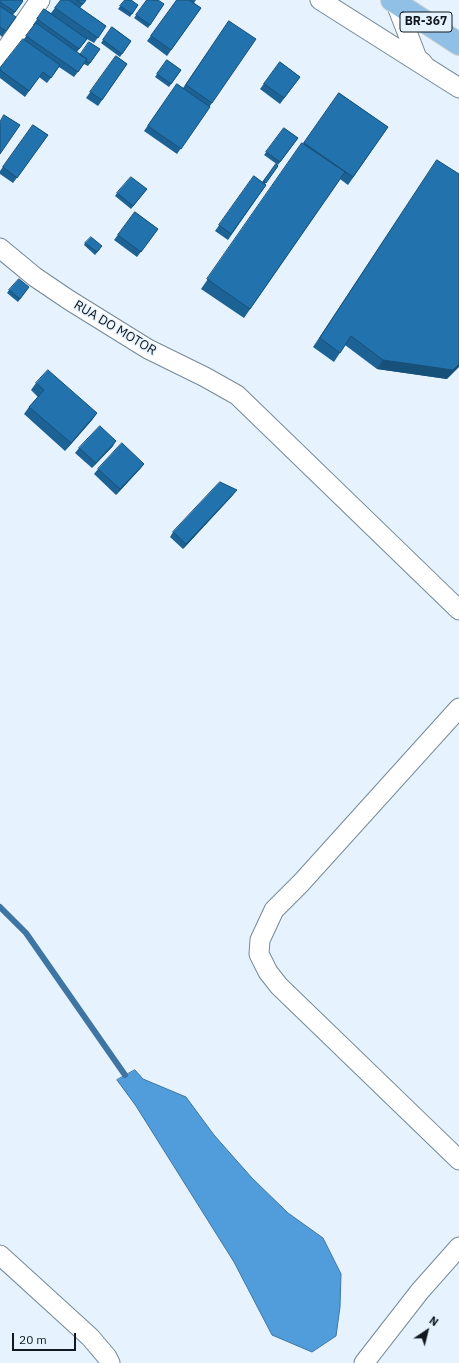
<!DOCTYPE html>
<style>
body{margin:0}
#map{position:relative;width:459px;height:1363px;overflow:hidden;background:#e6f3fe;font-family:"IBM Plex Sans",sans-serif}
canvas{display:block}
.north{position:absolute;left:407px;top:1311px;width:40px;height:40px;-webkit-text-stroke:3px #e6f3fe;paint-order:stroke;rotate:35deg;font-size:11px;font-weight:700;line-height:16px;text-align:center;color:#11181f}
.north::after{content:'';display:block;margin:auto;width:14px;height:18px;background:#11181f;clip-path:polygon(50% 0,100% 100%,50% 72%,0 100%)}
.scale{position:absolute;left:12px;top:1333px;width:64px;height:18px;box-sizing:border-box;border:2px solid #11181f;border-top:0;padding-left:5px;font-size:12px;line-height:14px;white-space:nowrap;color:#11181f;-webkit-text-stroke:3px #e6f3fe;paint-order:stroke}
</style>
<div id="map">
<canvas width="459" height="1363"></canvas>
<div class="north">N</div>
<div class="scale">20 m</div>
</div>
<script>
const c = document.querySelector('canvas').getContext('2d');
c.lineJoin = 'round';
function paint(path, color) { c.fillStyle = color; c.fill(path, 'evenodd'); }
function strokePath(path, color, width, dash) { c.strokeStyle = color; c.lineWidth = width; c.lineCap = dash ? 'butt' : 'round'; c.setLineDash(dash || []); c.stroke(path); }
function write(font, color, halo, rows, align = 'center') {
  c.font = font + ' "IBM Plex Sans",sans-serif'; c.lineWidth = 3; c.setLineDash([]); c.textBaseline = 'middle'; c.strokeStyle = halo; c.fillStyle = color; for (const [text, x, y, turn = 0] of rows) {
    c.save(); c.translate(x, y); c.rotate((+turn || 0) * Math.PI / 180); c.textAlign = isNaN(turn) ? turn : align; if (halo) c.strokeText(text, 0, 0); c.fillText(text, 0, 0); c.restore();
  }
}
const water = new Path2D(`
 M135 1070 143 1079 186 1097 214 1135 252 1178 288 1213 323 1238 341 1274 340 1307 336 1336 312 1352 272 1335 234 1262 136 1106 117 1080Z`);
const stream = new Path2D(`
 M0 907 26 933 125 1075`);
const street = new Path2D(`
 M320 0 459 88
 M395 1 417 58 423 63
 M0 58 40 0
 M0 248 35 277 69 300 148 349 205 377 237 395 459 610
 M459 708 301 883 274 910 260 940 259 954 268 972 279 986 459 1160
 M0 1255 90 1337 107 1357 110 1363
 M364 1363 420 1291 459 1247`);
const primary = new Path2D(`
 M392 0 459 44`);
const wall = new Path2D(`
 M0 0 23 1 13 15 16 17 2 37 0 35Z
 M61 0H86L80 8 106 26 94 43 87 39 77 52 80 55 100 49 88 66 84 64 74 77 59 67 47 83 39 77 25 97 0 78V68L24 39 34 25H33L44 9 51 13Z
 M125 0 138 5 130 17 118 9Z
 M147 0 164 4 148 28 134 18Z
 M177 0H196L194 3 201 8 167 56 147 41Z
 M229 21 212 103 177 154 144 131 177 84 183 88Z
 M112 27 131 41 120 57 101 43Z
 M116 56 127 64 98 106 86 98Z
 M167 60 181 70 169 87 155 77Z
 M280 62 300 77 280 104 260 89Z
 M339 93 388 127 348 185 340 179 244 318 201 289 302 143 303 144Z
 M33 125 48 135 13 183 0 174V171Z
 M284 128 298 138 278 165 264 155Z
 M437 160 447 379 377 369 345 345 334 362 313 347Z
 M276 164 278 166 265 184 266 185 228 240 215 231 254 176 262 182Z
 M147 189 131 209 115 196 117 193Z
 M135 212 158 229 137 257 114 240Z
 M85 243 100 249 95 255 84 245Z
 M29 287 18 302 7 293 9 290Z
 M36 383 97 413 92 420 65 451 24 414 29 407 38 397 31 390Z
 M113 446 92 468 75 453 79 448Z
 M144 464 140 469 116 495 94 474 98 469Z
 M233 495 183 549 170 537 173 532Z`);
const shadedWall = new Path2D(`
 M383 360 459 364V367L447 379 377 369Z
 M97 413 92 420 65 451 71 443Z
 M116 441 113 446 92 468 96 463Z
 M144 464 140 469 116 495 120 489Z
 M237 490 233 495 183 549 186 544Z`);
const building = new Path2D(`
 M0 0H22L23 1 15 12 0 2Z
 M61 0H69L106 26 98 38 55 8Z
 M77 0H86L83 4Z
 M125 0H131L138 5 132 14 120 6Z
 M147 0H158L164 4 150 25 136 15Z
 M177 0H189L201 8 171 50 151 36Z
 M0 6 16 17 6 31 0 27Z
 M44 9 87 39 79 49 37 19Z
 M229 21 256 39 212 103 186 85Z
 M36 23 87 59 78 72 26 36Z
 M112 27 131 41 122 54 103 40Z
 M23 39 60 65 51 78 43 72 29 91 0 70V68Z
 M89 42 100 49 90 63 86 61 87 59 80 55Z
 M116 56 127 64 102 100 90 92Z
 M167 60 181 70 171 84 157 74Z
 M280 62 300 77 284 98 264 84Z
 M177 84 210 107 181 149 148 126Z
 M339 93 388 127 353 177 304 143Z
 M4 115 20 125 0 154V122Z
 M33 125 48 135 17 178 3 167Z
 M284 128 298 138 280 162 266 152Z
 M302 143 345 172 250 309 207 279Z
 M437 160 459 174V364L453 370 383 360 351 336 340 353 320 338Z
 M276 164 278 166 266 183 264 181Z
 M254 176 266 185 231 234 219 225Z
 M131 177 147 189 133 206 117 193Z
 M135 212 158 229 141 252 118 235Z
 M91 237 102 246 97 252 85 243Z
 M19 279 29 287 20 299 9 290Z
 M48 370 97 413 71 443 29 407 44 390 36 383Z
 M100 426 116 441 96 463 79 448Z
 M122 443 144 464 120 489 98 469Z
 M220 482 237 490 186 544 173 532Z`);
const shields = [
 [426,22,52]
];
const shieldNames = [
 ["BR-367",426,22]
];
const streetNames = [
 ["RUA DO MOTOR",115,328,31]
];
paint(water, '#519ddb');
strokePath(water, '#3e75a3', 1);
strokePath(stream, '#3e75a3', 6);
strokePath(street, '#758999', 21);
strokePath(primary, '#cfd1d2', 24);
strokePath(street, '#fff', 19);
strokePath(primary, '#91c0e6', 22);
paint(wall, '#1c6295');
paint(shadedWall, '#175079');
paint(building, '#2172ad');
strokePath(building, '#175079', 1);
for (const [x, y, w] of shields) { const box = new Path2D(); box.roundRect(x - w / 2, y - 10, w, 20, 3); c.fillStyle = '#e6f3fe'; c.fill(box); strokePath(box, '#11181f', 1); }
write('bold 12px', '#11181f', null, shieldNames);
write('13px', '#11181f', '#e6f3fe', streetNames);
</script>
